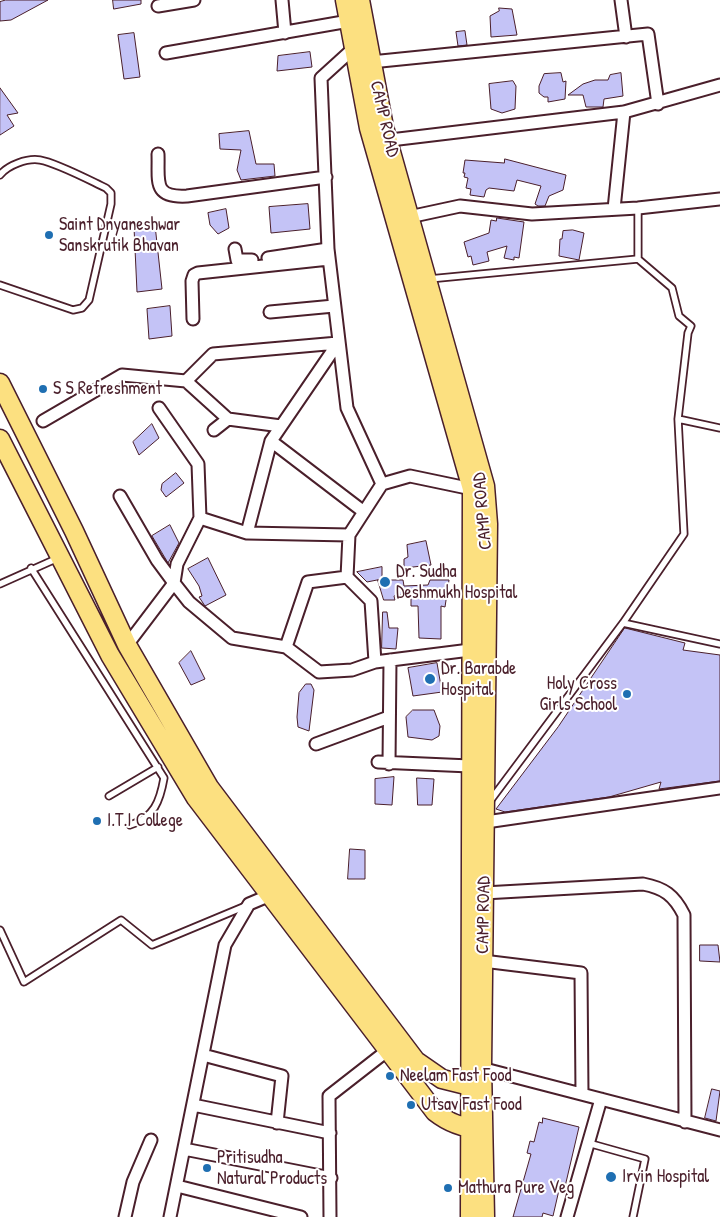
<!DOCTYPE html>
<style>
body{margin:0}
canvas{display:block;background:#fff}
</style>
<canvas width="720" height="1217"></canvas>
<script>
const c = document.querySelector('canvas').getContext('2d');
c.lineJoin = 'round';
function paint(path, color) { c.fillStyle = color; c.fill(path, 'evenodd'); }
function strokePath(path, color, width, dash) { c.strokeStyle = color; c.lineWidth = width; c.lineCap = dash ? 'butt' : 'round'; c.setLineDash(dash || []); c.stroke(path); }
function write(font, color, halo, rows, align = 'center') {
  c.font = font + ' "Patrick Hand",sans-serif'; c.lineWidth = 4; c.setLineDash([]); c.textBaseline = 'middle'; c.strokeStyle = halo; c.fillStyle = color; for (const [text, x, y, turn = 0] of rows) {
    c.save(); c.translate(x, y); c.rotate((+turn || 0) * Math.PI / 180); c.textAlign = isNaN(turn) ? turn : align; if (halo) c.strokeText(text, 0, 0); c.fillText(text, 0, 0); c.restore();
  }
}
const building = new Path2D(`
 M6 0H48L11 20 0 21V2Z
 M113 0H141V4L114 9Z
 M499 8 512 9 517 35 491 37 490 16 499 11Z
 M465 31 467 45 458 46 456 32Z
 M134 33 140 77 124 79 118 35Z
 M310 52 312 67 277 71 278 56Z
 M561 73 563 82 566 81 565 99 548 102V97H544L539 93V86L544 74Z
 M621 73 623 96 604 99 603 107H586L583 95H568L583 84 595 80H608L610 75Z
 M513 81 516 86 515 109 502 113 491 109 489 84Z
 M0 88 18 113 7 115 14 126 0 135Z
 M249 131 256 164H274L275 176 241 180 237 170 241 150 220 149 219 134Z
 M505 159 566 175 563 190 549 196 545 206H538L535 204 541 186 517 180 514 191 489 188 486 190 484 197 470 195 471 189 466 188 468 178 464 177 465 173H463L465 160 504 163Z
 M308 204 310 229 271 233 269 207Z
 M226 209 229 228 218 234 210 225 208 213Z
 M497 218 524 222 519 258 514 257V260L504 258 507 246 487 252 489 261 473 265 471 256 468 257 464 242 489 233 491 220 496 221Z
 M155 225 162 289 137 292 134 227Z
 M573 230 584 233 579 260 559 256 560 239H562L563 231Z
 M170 306 172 336 149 339 147 309Z
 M152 424 159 438 139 455 133 442Z
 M176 473 184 483 166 497 161 490 162 484Z
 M170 525 179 543 168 563 152 536Z
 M426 541 431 565 404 568V559L408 557 407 545Z
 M208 558 226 595 205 606 199 597 202 596 199 586 188 569Z
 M382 567V579L367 582 357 572Z
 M378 580H403L404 586 428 585 430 580H449L445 607 441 606V639L419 638 418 606H411V592L394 596 395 600H384Z
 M383 612H387L389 628H398L396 649 382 648Z
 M625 628 685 643 683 650 720 655V781L659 789 661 782 609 797 505 812 496 809 558 727Z
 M191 651 205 679 191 685 179 663Z
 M437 663 442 692 413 696 408 668Z
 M306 684H311L314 690 309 731 298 727 297 717 299 693Z
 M413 710H434L440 726 439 736 432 740 408 737 406 717Z
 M394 777 392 805 375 804V779Z
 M417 778 434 779 432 805H418Z
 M350 849 365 850V879H348Z
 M700 945H718L720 962 700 961Z
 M712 1089 720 1091 716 1121 705 1118Z
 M543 1118 579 1127 564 1191 559 1190 553 1216 543 1213 542 1217H513L531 1154 527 1153 530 1141 534 1142 539 1122 542 1123Z`);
const lane = new Path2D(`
 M0 175C8 165 27 158 40 160 57 163 89 180 106 188L111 193V204L89 300 82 308 73 310 0 285
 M638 259V208
 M429 279 638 259 672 288 679 316 691 326 688 333 678 419 684 534 623 623 490 801
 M678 419 720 428
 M31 568 164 778C160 801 154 818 130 825
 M0 584 58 558
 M623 623 720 644
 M109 796 158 767
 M0 930 24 982 121 920 152 945 248 905
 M588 1143 645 1159 633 1217`);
const street = new Path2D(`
 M282 0 285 33
 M621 0 626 37
 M158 6 194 0
 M354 48 321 78 328 249 347 408 382 484
 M166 53 349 21
 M371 62 648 34 658 104
 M382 141 624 112 720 85
 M158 154C159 181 152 198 187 196L326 177
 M614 209 624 112
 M409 217 460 206 532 214 638 208 720 199
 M235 249 237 260H252
 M268 258 328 249
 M270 312 334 306
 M193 319 192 281 194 275 198 273 329 259
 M186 381 213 354 338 343
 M159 408 198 464 200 518 177 564 174 583 189 602 232 638 286 647 319 672 352 670 375 662 478 649
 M43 421 122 375 186 381 228 419 281 426
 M214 430 228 419
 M271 441 364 512
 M120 496 157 560 174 583 127 645
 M200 518 247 533 349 535
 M247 533 271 441 338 343
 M347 577 349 535 382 484 410 476 472 489
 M286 647 308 582 347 577 371 601 375 662
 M316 744 389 717
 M378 762 470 766
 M389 764 390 660
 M479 823 720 788
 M484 893 643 884C664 888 674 895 684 915L685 1122
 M483 961 581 973 582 1094
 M203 1055 282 1076 277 1123
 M477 1067 720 1130
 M193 1105 330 1133
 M184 1149 331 1178
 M177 1186 301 1217
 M125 1217 133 1182 151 1140
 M170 1217 225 945 249 904 275 893
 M330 1217 329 1096 388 1050
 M567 1217 601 1099`);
const primary = new Path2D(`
 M345 0 369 128 472 489 470 1217
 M360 0 384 127 485 486 488 524 482 1067 485 1217
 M0 383 74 531 127 645 209 787 416 1061 442 1079 478 1088
 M0 439 110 655 196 798 435 1112C449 1123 462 1128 480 1129`);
const markers = [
 [49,235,5,"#1f6fb2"],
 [43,389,5,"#1f6fb2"],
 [385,582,6,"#1f6fb2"],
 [430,679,6,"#1f6fb2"],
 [627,694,5,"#1f6fb2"],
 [97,821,5,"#1f6fb2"],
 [390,1076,5,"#1f6fb2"],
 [411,1105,5,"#1f6fb2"],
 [207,1168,5,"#1f6fb2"],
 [611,1177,6,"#1f6fb2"],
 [448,1188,5,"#1f6fb2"]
];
const streetNames = [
 ["CAMP ROAD",384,119,77],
 ["CAMP ROAD",483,511,-95],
 ["CAMP ROAD",484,915,-89]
];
const poiNames = [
 ["Saint Dnyaneshwar",59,225],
 ["Sanskrutik Bhavan",59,246],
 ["S S Refreshment",53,389],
 ["Dr. Sudha",396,572],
 ["Deshmukh Hospital",396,593],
 ["Dr. Barabde",441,669],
 ["Hospital",441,690],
 ["Holy Cross",617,684,"right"],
 ["Girls School",617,705,"right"],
 ["I.T.I College",107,821],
 ["Neelam Fast Food",400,1076],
 ["Utsav Fast Food",421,1105],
 ["Pritisudha",217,1158],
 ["Natural Products",217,1179],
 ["Irvin Hospital",622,1177],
 ["Mathura Pure Veg",458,1188]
];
paint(building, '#c4c3f6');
strokePath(building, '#4a1f2b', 1);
strokePath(lane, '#4a1f2b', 9);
strokePath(street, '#4a1f2b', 15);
strokePath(primary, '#4a1f2b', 21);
strokePath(lane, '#fff', 5.5);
strokePath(street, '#fff', 11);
strokePath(primary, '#fce080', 18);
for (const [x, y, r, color] of markers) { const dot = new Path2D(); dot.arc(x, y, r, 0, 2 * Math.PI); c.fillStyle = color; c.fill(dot); strokePath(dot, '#fff', 2); }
write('18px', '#4a1f2b', '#fff', streetNames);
write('18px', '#4a1f2b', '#fff', poiNames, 'left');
</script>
